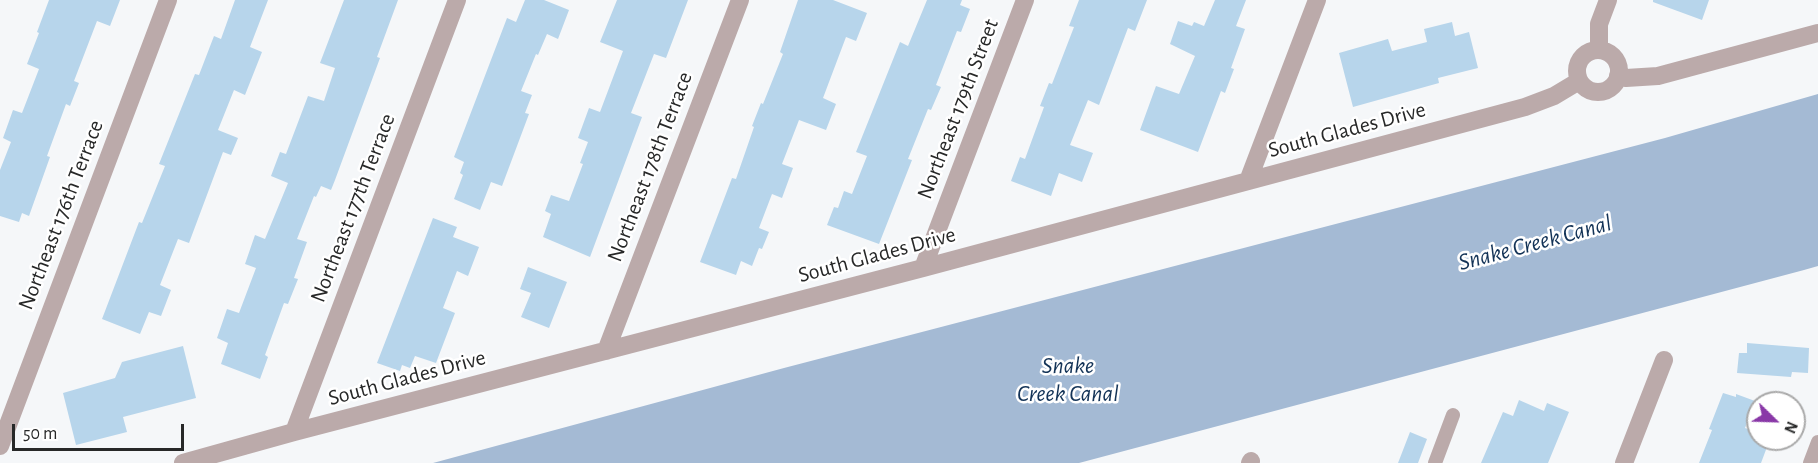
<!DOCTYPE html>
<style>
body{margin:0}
#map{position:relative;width:1818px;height:463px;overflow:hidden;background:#f5f7f9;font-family:"Alegreya Sans",sans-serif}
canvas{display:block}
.north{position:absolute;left:1746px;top:391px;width:60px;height:60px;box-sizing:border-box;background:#fff;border:2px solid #a9a9a9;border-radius:50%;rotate:113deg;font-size:16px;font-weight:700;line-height:24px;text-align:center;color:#272828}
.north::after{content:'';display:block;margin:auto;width:21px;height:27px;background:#8938a7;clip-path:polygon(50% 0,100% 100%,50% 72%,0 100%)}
.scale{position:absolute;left:12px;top:424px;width:172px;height:27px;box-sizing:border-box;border:3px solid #272828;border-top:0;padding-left:8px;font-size:18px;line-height:21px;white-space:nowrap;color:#272828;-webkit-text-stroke:4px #fff;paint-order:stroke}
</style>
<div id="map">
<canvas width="1818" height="463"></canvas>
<div class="north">N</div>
<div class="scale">50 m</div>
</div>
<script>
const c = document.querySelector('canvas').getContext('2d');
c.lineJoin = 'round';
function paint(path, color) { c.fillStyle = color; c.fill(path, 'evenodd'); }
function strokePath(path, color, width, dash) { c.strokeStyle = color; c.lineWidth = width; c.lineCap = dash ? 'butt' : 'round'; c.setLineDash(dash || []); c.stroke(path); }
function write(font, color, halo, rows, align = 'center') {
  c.font = font + ' "Alegreya Sans",sans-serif'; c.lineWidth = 5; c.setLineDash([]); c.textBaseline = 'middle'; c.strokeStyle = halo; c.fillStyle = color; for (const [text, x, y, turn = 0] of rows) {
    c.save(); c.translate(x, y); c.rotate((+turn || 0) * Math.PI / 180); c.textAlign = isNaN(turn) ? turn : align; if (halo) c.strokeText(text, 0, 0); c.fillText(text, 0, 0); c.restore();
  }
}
const water = new Path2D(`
 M1818 94V266L1804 270 1079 463H433L784 368 1665 138Z`);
const building = new Path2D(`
 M49 0H120L110 26 97 21 74 81 79 83 70 106 66 104 47 156 50 157 29 216 22 213 19 222 0 216V170L11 142 3 138 13 110 22 113 39 69 27 64 39 33 37 32Z
 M235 0H268L250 47 262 52 245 95 234 90 218 130 238 138 231 155 223 152 189 243 178 239 160 285 171 290 161 316 149 312 140 334 102 319 139 222 142 223 165 166 159 164 195 74 199 75 214 36 221 39Z
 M344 0H398L377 57 380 58 335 180 331 190 321 186 316 197 314 196 297 239 307 242 294 278 298 279 288 304 284 303 265 355 268 357 260 379 221 364 228 343 217 338 227 309 239 313 256 268 245 264 255 235 265 239 288 183 271 176 280 152 286 154 308 96 324 101 335 68 320 63Z
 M525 0H544L569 10 558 39 547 34 538 55 536 54 521 91 532 95 525 113 529 114 502 186 491 182 480 210 454 199 463 175 460 173 464 162 454 157 507 18 516 22Z
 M617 0H688L666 58 654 54 631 113 642 117 590 257 543 237 551 214 545 211 551 195 569 201 583 164 580 163 588 142 578 138 589 108 600 112 623 51 600 42Z
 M798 0H833L867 13 856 41 846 37 823 98 836 104 826 130 799 120 782 164 793 168 782 198 772 194 759 228 769 232 762 249 759 248 752 266 741 261 736 275 700 262 732 178 736 179 754 127 752 126 761 103 763 104 783 54 780 52Z
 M927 0H962L960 5 970 9 961 32 957 31 936 85 941 87 931 110 928 109 908 159 912 160 879 244 827 225 834 207 838 208 844 191 852 194 867 156 856 152 900 42 908 46Z
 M1079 0H1147L1135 31 1128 28 1099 105 1088 100 1070 145 1093 153 1082 182 1059 173 1051 196 1011 181 1020 157 1025 159 1044 107 1040 106 1049 83 1052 84 1074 27 1069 26Z
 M1215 0H1246L1236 26 1245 29 1231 68 1234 69 1225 93 1221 91 1198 152 1140 130 1156 86 1179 94 1195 56 1170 44 1178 21 1192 26 1194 22 1204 26Z
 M1653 0H1709L1702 20 1653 2Z
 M1452 22 1455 36 1469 32 1478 68 1438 78 1439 83 1353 107 1339 53 1388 39 1392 51 1427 42 1424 29Z
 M433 218 457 227 453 237 479 247 468 276 457 271 443 308 455 313 436 363 415 356 410 368 402 365 400 371 377 363Z
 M528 267 567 282 549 328 521 317 531 293 520 289Z
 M1747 343 1809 348 1808 373 1792 372 1791 377 1737 373 1739 353H1747Z
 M183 346 196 398 123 417 127 432 76 445 63 393 115 378 122 362Z
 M1723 393 1736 397V394L1755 401 1745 428 1758 433V439H1770L1761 463H1699L1712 430 1709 429Z
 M1519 400 1544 411 1547 403 1569 412 1548 463H1481L1503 412 1513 416Z
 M1410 432 1427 439 1418 463H1398Z`);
const service = new Path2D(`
 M1435 463 1453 415
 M1810 463 1818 442`);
const minor = new Path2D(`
 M1577 71a21 21 0 1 1 42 0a21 21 0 1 1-42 0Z
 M1599 50V24L1608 0
 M1618 76 1626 78 1658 76 1818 33
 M1248 181 1317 0
 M923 268 1025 0
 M606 351 740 0
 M294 432 457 0
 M0 446 168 0
 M183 463 294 432 923 268 1525 107 1554 96 1579 81
 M1250 463 1251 461
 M1624 463 1664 360`);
const streetNames = [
 ["Northeast 179th Street",958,109,-69],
 ["South Glades Drive",1347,130,-15],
 ["Northeast 178th Terrace",650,167,-69],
 ["Northeast 177th Terrace",353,208,-69],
 ["Northeast 176th Terrace",61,215,-69],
 ["South Glades Drive",877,255,-15],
 ["South Glades Drive",407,378,-15]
];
const waterNames = [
 ["Snake Creek Canal",1535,243,-15],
 ["Snake",1068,366],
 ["Creek Canal",1068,394]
];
paint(water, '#a4bad4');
paint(building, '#b7d5eb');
strokePath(service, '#baa', 14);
strokePath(minor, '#baa', 18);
write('22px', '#272828', '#fff', streetNames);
write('italic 24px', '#133357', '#fff', waterNames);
</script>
